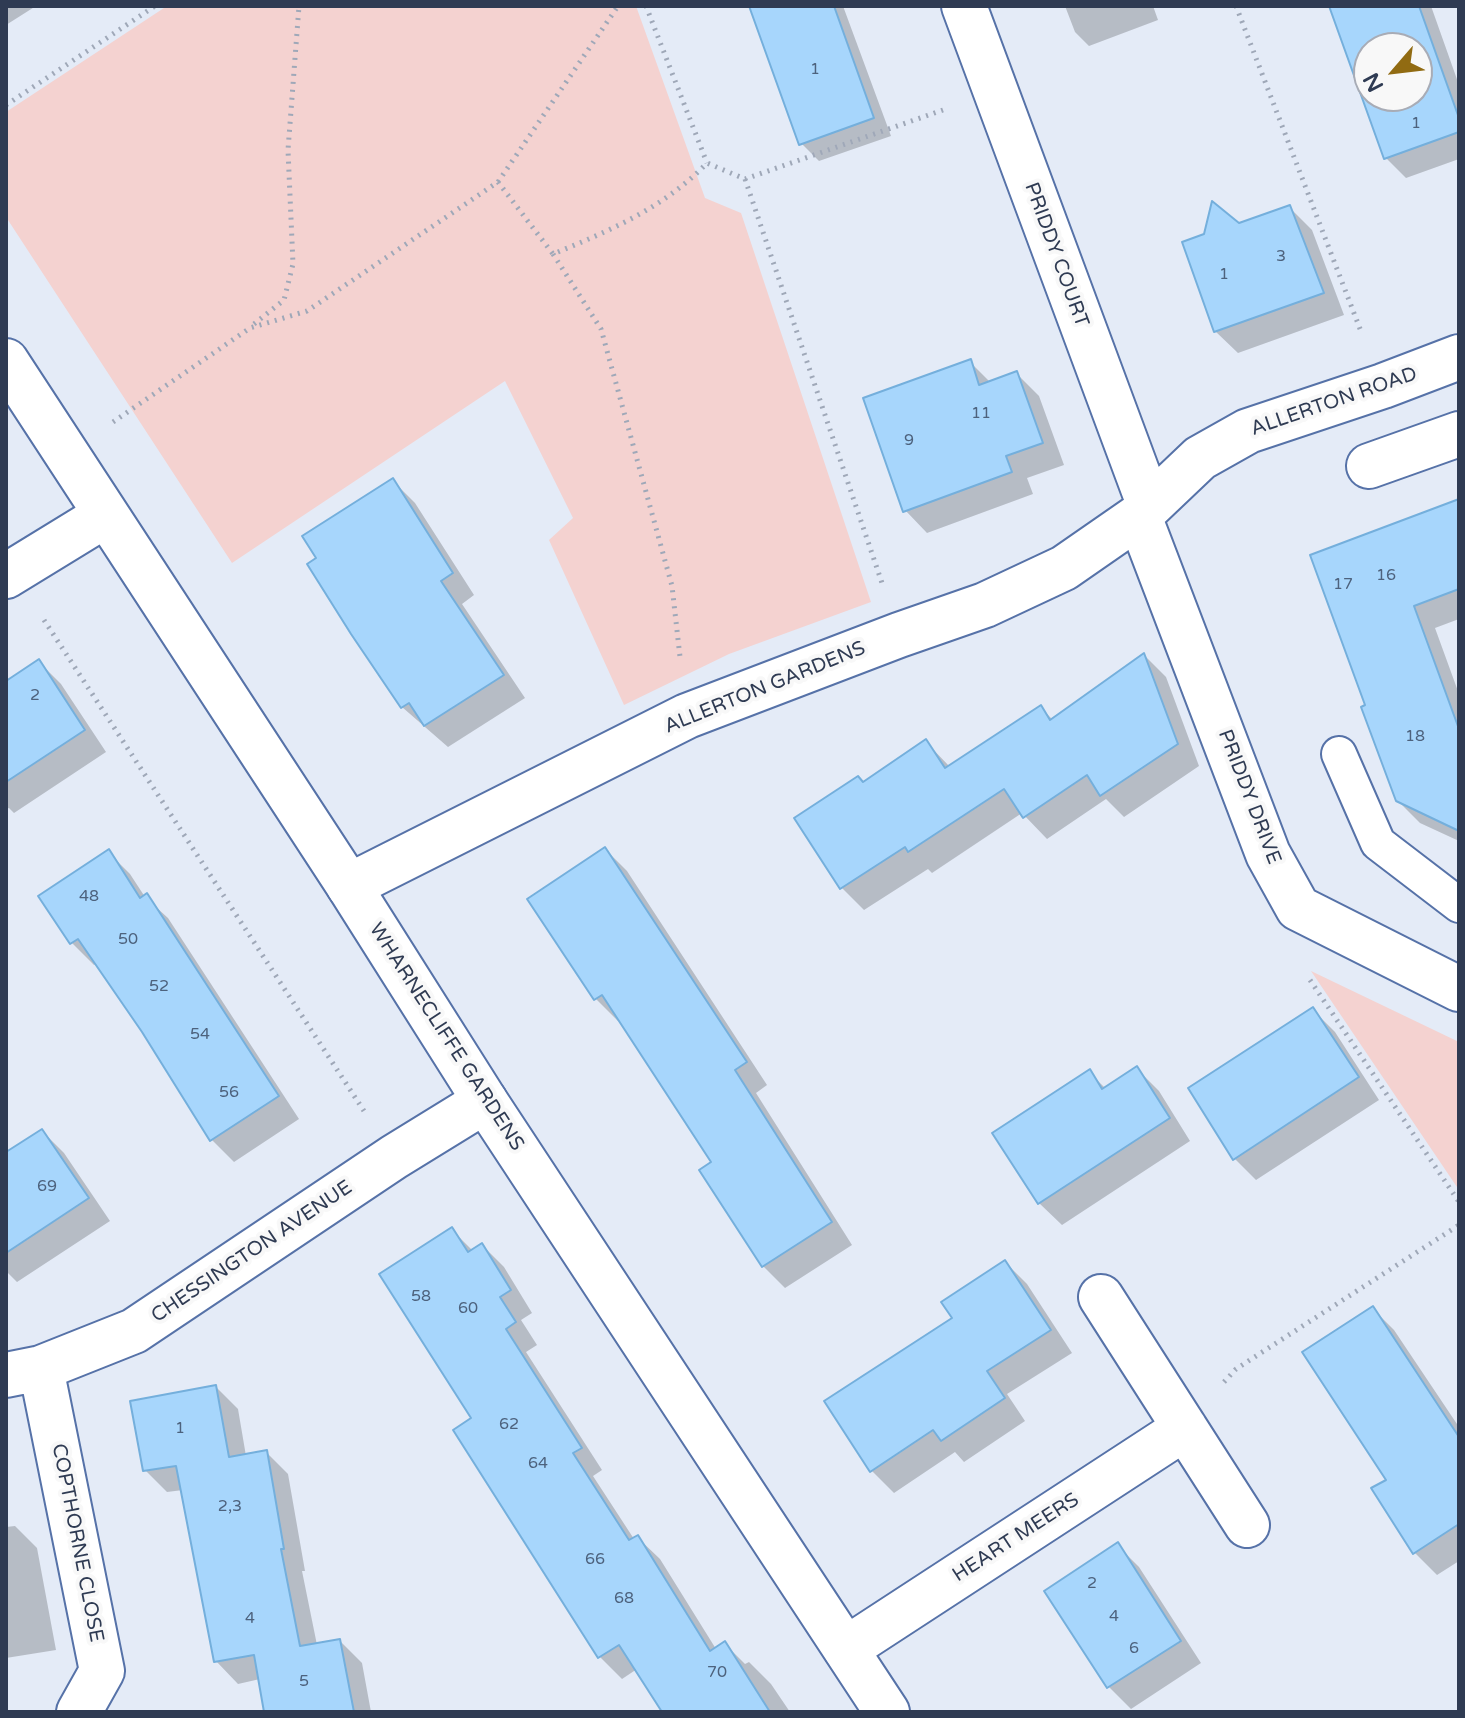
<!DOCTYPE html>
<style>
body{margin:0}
#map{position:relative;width:1465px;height:1718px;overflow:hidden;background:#e4ebf7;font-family:"Varela Round",sans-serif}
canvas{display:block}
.frame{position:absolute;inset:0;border:8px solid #2f3b53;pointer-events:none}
.north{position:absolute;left:1353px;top:32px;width:80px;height:80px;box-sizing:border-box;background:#f8f8f8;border:2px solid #a8acb6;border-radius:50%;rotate:242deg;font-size:22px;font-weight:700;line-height:32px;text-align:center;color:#2f3b53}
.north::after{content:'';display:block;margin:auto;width:28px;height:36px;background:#916b12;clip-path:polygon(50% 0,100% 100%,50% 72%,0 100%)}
</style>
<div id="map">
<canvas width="1465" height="1718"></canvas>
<div class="frame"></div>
<div class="north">N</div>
</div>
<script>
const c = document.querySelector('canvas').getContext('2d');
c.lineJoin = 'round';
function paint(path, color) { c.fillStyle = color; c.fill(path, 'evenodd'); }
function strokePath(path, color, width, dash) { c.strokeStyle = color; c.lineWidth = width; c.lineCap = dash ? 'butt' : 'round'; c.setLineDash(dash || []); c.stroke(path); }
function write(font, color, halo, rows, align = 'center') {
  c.font = font + ' "Varela Round",sans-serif'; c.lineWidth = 8; c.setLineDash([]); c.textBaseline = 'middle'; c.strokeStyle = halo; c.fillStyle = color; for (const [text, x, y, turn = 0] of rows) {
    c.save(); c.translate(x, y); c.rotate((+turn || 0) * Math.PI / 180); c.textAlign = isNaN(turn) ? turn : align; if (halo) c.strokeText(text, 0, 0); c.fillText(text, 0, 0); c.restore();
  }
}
const green = new Path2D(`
 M167 6H636L705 198 741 213 871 602 729 654 624 705 549 540 573 518 505 381 232 563 6 217V112Z
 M1311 971 1459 1042V1190Z`);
const shadow = new Path2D(`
 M6 6H36L6 25Z
 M751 6H843L891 136 819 161 801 143Z
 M1065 6H1153L1158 20 1089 46 1075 32Z
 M1331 6H1431L1459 85V159L1406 178 1386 158ZM1369 48H1417V96H1369Z
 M1290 208 1312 230 1344 315 1238 353 1215 331 1239 225Z
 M970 362 991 383 1017 374 1039 396 1064 465 1027 478 1033 494 927 533 905 510Z
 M393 481 415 503 474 595 462 604 525 698 448 747 402 707 319 559Z
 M1459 501V619L1435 628 1459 694V841L1420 823 1397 800 1368 706Z
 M1144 655 1166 677 1199 766 1124 817 1106 799 1047 839 1022 813 932 873 928 869 864 910 842 888 863 784 926 742 950 767 1041 708 1053 720Z
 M39 662 61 684 106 752 14 813 9 808 6 809V684Z
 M605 849 627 871 767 1085 756 1093 852 1245 785 1288 763 1266 714 1163 620 1019 618 1021 596 999Z
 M108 852 130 874 145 897 168 918 299 1119 234 1162 212 1140 97 963 94 965 72 943 41 897Z
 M1313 1010 1335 1032 1379 1100 1256 1180 1234 1158Z
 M1137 1069 1159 1091 1190 1141 1062 1225 1039 1203 1089 1072 1106 1089Z
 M42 1131 64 1153 110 1221 17 1282 6 1271V1155Z
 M452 1230 473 1251 482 1245 504 1267 532 1313 521 1320 537 1345 526 1352 602 1470 593 1476 634 1539 637 1537 660 1559 716 1649 725 1644 745 1664 749 1662 771 1684 790 1712H665L637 1669 622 1679 600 1657 473 1419Z
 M1005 1262 1027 1284 1072 1353 1007 1394 1025 1421 964 1462 955 1452 894 1493 872 1471 836 1415 955 1319Z
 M1372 1308 1394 1330 1459 1427V1561L1437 1575 1415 1553 1374 1489 1389 1480Z
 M216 1387 238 1409 246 1456 266 1452 288 1474 305 1571H302L317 1645 340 1641 362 1663 371 1712H267L260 1679 238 1684 216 1661 183 1490 167 1492 145 1470Z
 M15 1526 37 1548 56 1650 6 1658V1527Z
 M1117 1545 1139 1567 1201 1663 1131 1709 1109 1687Z`);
const building = new Path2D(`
 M749 6H834L874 118 799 145Z
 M1329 6H1419L1459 118V132L1384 159ZM1369 48H1417V96H1369Z
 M1212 201 1239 223 1290 205 1324 293 1214 332 1182 242 1204 234Z
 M971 359 979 385 1017 371 1043 443 1006 456 1012 472 903 512 863 398Z
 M393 478 453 573 441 581 504 675 424 726 409 703 401 708 351 634 307 564 316 558 302 536Z
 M1459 499V589L1414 606 1459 729V831L1396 801 1361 707 1365 705 1310 555Z
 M1144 653 1178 744 1100 796 1087 775 1023 818 1004 789 908 852 905 847 840 889 794 818 858 776 863 782 926 739 945 768 1041 705 1050 720Z
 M39 659 85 730 6 782V681Z
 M605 847 747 1062 735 1070 832 1222 762 1267 699 1170 711 1162 602 995 594 1000 527 899Z
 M109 849 140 898 147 893 279 1096 210 1141 142 1032 78 939 70 944 38 896Z
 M1313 1007 1359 1077 1233 1160 1188 1088Z
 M1137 1066 1170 1118 1038 1204 992 1133 1090 1069 1102 1089Z
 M42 1129 89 1198 6 1253V1152Z
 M452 1227 468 1252 482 1243 511 1290 500 1297 516 1322 506 1329 582 1448 573 1453 629 1540 638 1535 710 1651 725 1641 770 1712H662L619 1645 598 1658 453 1430 471 1418 379 1274Z
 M1005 1260 1051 1330 987 1371 1005 1398 941 1441 933 1430 870 1472 824 1401 952 1318 941 1302Z
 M1373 1306 1459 1437V1524L1413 1554 1371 1488 1386 1480 1302 1352Z
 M216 1385 229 1457 267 1450 284 1549H281L300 1646 340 1639 354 1712H264L254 1655 214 1662 176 1466 143 1471 130 1401Z
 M1118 1542 1181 1641 1107 1688 1044 1591Z`);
const path = new Path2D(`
 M646 6 707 163
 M1236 6 1362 334
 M6 105 155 6
 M745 179 882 583
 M498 182 618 6
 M553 254 601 329 672 586 680 657
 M254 324 284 300 293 264 288 150 299 6
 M113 422 250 328 307 311 498 182 553 254C609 231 664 208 707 163L745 179 943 110
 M44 620 364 1111
 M1310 980 1459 1202
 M1224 1382 1236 1369 1459 1225`);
const lane = new Path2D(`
 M1339 754 1378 843 1459 905`);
const street = new Path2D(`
 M964 6 1149 504
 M1369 466 1459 434
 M1139 516 1268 854 1298 908 1459 989
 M6 576 104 516
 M349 886 687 716 899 635 985 605 1064 568 1139 516 1200 458 1248 431 1383 386 1459 357
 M1101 1297 1247 1525
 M41 1368 102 1671 79 1712
 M6 1375 41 1368 134 1331 394 1157 485 1101
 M846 1649 1185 1428`);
const secondary = new Path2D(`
 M6 361 349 886 485 1101 887 1712`);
const numberNames = [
 ["1",815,70],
 ["1",1416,124],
 ["3",1281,257],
 ["1",1224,275],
 ["11",981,414],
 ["9",909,441],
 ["16",1386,576],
 ["17",1343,585],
 ["2",35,696],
 ["18",1415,737],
 ["48",89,897],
 ["50",128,940],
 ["52",159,987],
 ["54",200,1035],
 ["56",229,1093],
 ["69",47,1187],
 ["58",421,1297],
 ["60",468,1309],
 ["62",509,1425],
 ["1",180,1429],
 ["64",538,1464],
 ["2,3",230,1507],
 ["66",595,1560],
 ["2",1092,1584],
 ["68",624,1599],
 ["4",1114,1617],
 ["4",250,1619],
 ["6",1134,1649],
 ["70",717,1673],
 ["5",304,1682]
];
const streetNames = [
 ["PRIDDY COURT",1056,255,70],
 ["ALLERTON ROAD",1334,402,-19],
 ["ALLERTON GARDENS",765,688,-22],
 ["PRIDDY DRIVE",1249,797,69],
 ["WHARNECLIFFE GARDENS",446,1037,57],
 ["CHESSINGTON AVENUE",252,1252,-34],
 ["HEART MEERS",1016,1538,-33],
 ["COPTHORNE CLOSE",77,1543,79]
];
paint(green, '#f4d2d0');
paint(shadow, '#0003');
paint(building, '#a7d6fc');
strokePath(building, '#74afdc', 2);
strokePath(lane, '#5672a8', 38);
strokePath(street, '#5672a8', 48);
strokePath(secondary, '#5672a8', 48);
strokePath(path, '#9fa8b8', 5, [2, 6]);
strokePath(lane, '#fff', 34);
strokePath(street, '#fff', 44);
strokePath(secondary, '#fff', 44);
write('16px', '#4d627d', null, numberNames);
write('20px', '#2f3b53', '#f8f8f8', streetNames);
</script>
